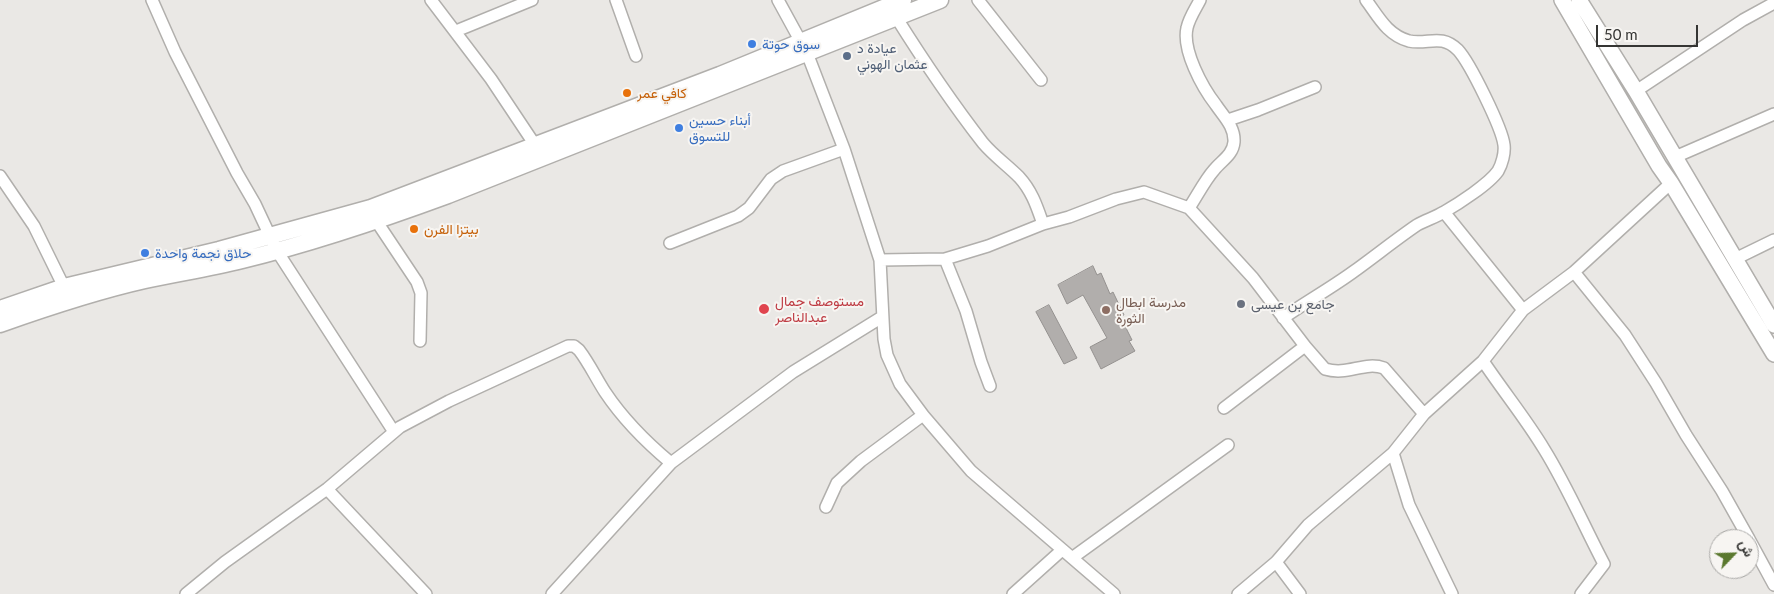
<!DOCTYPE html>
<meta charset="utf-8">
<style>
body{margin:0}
#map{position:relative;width:1774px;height:594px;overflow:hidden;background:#eae8e5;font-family:Lato,Vazirmatn,sans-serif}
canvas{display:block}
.north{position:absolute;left:1709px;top:529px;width:50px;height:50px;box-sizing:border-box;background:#f7f5f2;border:1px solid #a9a8a6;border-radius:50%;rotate:66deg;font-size:14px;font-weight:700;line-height:20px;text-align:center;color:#353533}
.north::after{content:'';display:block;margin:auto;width:18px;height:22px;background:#5a782e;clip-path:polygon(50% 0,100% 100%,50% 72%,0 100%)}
.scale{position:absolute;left:1596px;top:25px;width:102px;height:22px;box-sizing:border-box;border:2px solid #353533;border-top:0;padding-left:6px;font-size:15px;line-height:18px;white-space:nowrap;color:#353533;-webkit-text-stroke:4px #f7f5f2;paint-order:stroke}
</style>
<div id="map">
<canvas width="1774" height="594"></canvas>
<div class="north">ش</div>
<div class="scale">50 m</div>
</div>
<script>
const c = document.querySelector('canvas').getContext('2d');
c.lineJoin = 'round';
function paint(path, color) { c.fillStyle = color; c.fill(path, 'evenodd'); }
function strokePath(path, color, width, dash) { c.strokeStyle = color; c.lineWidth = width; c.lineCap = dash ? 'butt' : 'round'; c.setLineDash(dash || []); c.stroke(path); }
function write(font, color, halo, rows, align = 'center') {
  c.font = font + ' Lato,Vazirmatn,sans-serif'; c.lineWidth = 4; c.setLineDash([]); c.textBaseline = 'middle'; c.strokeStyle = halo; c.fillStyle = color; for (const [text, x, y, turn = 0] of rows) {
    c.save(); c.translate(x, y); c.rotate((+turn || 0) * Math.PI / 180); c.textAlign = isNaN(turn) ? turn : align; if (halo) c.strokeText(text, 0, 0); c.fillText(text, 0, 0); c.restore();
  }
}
const building = new Path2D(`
 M1093 266 1097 275 1101 273 1110 294 1113 292 1124 315 1120 316 1132 340 1129 341 1135 351 1101 369 1090 347 1107 338 1083 295 1067 304 1058 285Z
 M1049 305 1077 358 1064 364 1036 312Z`);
const minor = new Path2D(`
 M152 0 175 52 237 173 255 204 277 251 394 432
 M431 0 491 79 535 145
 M616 0 636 56
 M778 0 807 53 844 149 880 260 884 339 887 355 900 384 923 415 971 471 1114 594
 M978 0 1041 80
 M896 17C923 60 952 103 983 143 994 156 1007 165 1019 177 1032 191 1037 207 1043 224
 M456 31 532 0
 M1636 91 1743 20 1774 3
 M1228 120 1258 110 1315 87
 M1675 157 1774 114
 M0 176 34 226 64 287
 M1189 208C1197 196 1205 180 1214 170 1221 161 1233 155 1234 142 1235 127 1224 117 1216 105 1202 87 1182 50 1187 28 1189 18 1196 8 1200 0
 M1444 212 1523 310
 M377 222 417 282 421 293 420 341
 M670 243 738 216 749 208 771 179 783 171 844 149
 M945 259 966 311 981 362 990 386
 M1735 259 1774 240
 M880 260 945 259 988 246 1043 224 1069 217 1116 199 1144 192 1189 208 1253 278 1305 346 1325 369C1348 376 1364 361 1384 368L1424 414
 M1574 272 1625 335 1656 383 1686 435 1722 491 1749 539
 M1283 318C1306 302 1331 288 1353 272 1374 257 1395 240 1417 225 1426 220 1436 217 1444 212 1458 204 1489 184 1498 171 1502 164 1505 153 1504 145 1502 128 1470 63 1458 50 1441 33 1428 45 1409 41 1387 35 1378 16 1366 0
 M1483 361C1503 391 1526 419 1544 449 1567 486 1584 526 1604 564L1581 594
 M1224 408 1305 346
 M1393 453 1409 505 1452 594
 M327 489 426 594
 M826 507 837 483 861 461 923 415
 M1749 539 1774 585
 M1072 558 1228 445
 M1276 562 1300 594
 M186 594 225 562 327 489 400 427 449 401 568 346H574L579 350C589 363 596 378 605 392 623 419 647 443 671 463
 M552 594 671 463 793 372 882 317
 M1013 594 1062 550
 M1238 594 1276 562 1308 525 1393 453 1424 414 1483 361 1523 310 1574 272 1671 183`);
const tertiary = new Path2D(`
 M1562 0 1659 166 1671 183 1774 354
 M1579 0 1636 91 1774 325`);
const secondary = new Path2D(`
 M0 309 64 287 219 250 371 208 720 75 903 0
 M0 324C48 307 96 291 145 280 177 273 210 268 242 260 312 243 380 220 448 195L940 0`);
const markers = [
 [752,44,5,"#3f7fe0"],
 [847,56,5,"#5c6f8a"],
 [627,93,5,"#e8710a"],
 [679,128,5,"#3f7fe0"],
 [414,229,5,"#e8710a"],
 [145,253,5,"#3f7fe0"],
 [1241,304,5,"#6b7280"],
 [764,309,6,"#e0444e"],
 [1106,310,5,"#8d6e63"]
];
const shopNames = [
 ["سوق حوتة",762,44],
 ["أبناء حسين",689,120],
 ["للتسوق",689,136],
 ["حلاق نجمة واحدة",155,253]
];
const serviceNames = [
 ["عيادة د",857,48],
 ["عثمان الهوني",857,64]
];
const foodNames = [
 ["كافي عمر",637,93],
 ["بيتزا الفرن",424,229]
];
const healthNames = [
 ["مستوصف جمال",775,301],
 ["عبدالناصر",775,317]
];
const educationNames = [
 ["مدرسة ابطال",1116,302],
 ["الثورة",1116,318]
];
const worshipNames = [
 ["جامع بن عيسى",1251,304]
];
paint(building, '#b1aeac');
strokePath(building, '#94918f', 1);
strokePath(minor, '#b1afac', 14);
strokePath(tertiary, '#b1afac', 18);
strokePath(secondary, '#b1afac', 19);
strokePath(minor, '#fff', 11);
strokePath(tertiary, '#fff', 15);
strokePath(secondary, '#fff', 16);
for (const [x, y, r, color] of markers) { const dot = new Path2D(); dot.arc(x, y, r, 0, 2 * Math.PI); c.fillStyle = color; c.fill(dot); strokePath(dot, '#f7f5f2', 2); }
write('14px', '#366cbe', '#f7f5f2', shopNames, 'left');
write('14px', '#4e5e75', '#f7f5f2', serviceNames, 'left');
write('14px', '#c56008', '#f7f5f2', foodNames, 'left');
write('14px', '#be3a42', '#f7f5f2', healthNames, 'left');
write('14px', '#785e54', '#f7f5f2', educationNames, 'left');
write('14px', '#5b616d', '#f7f5f2', worshipNames, 'left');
</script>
